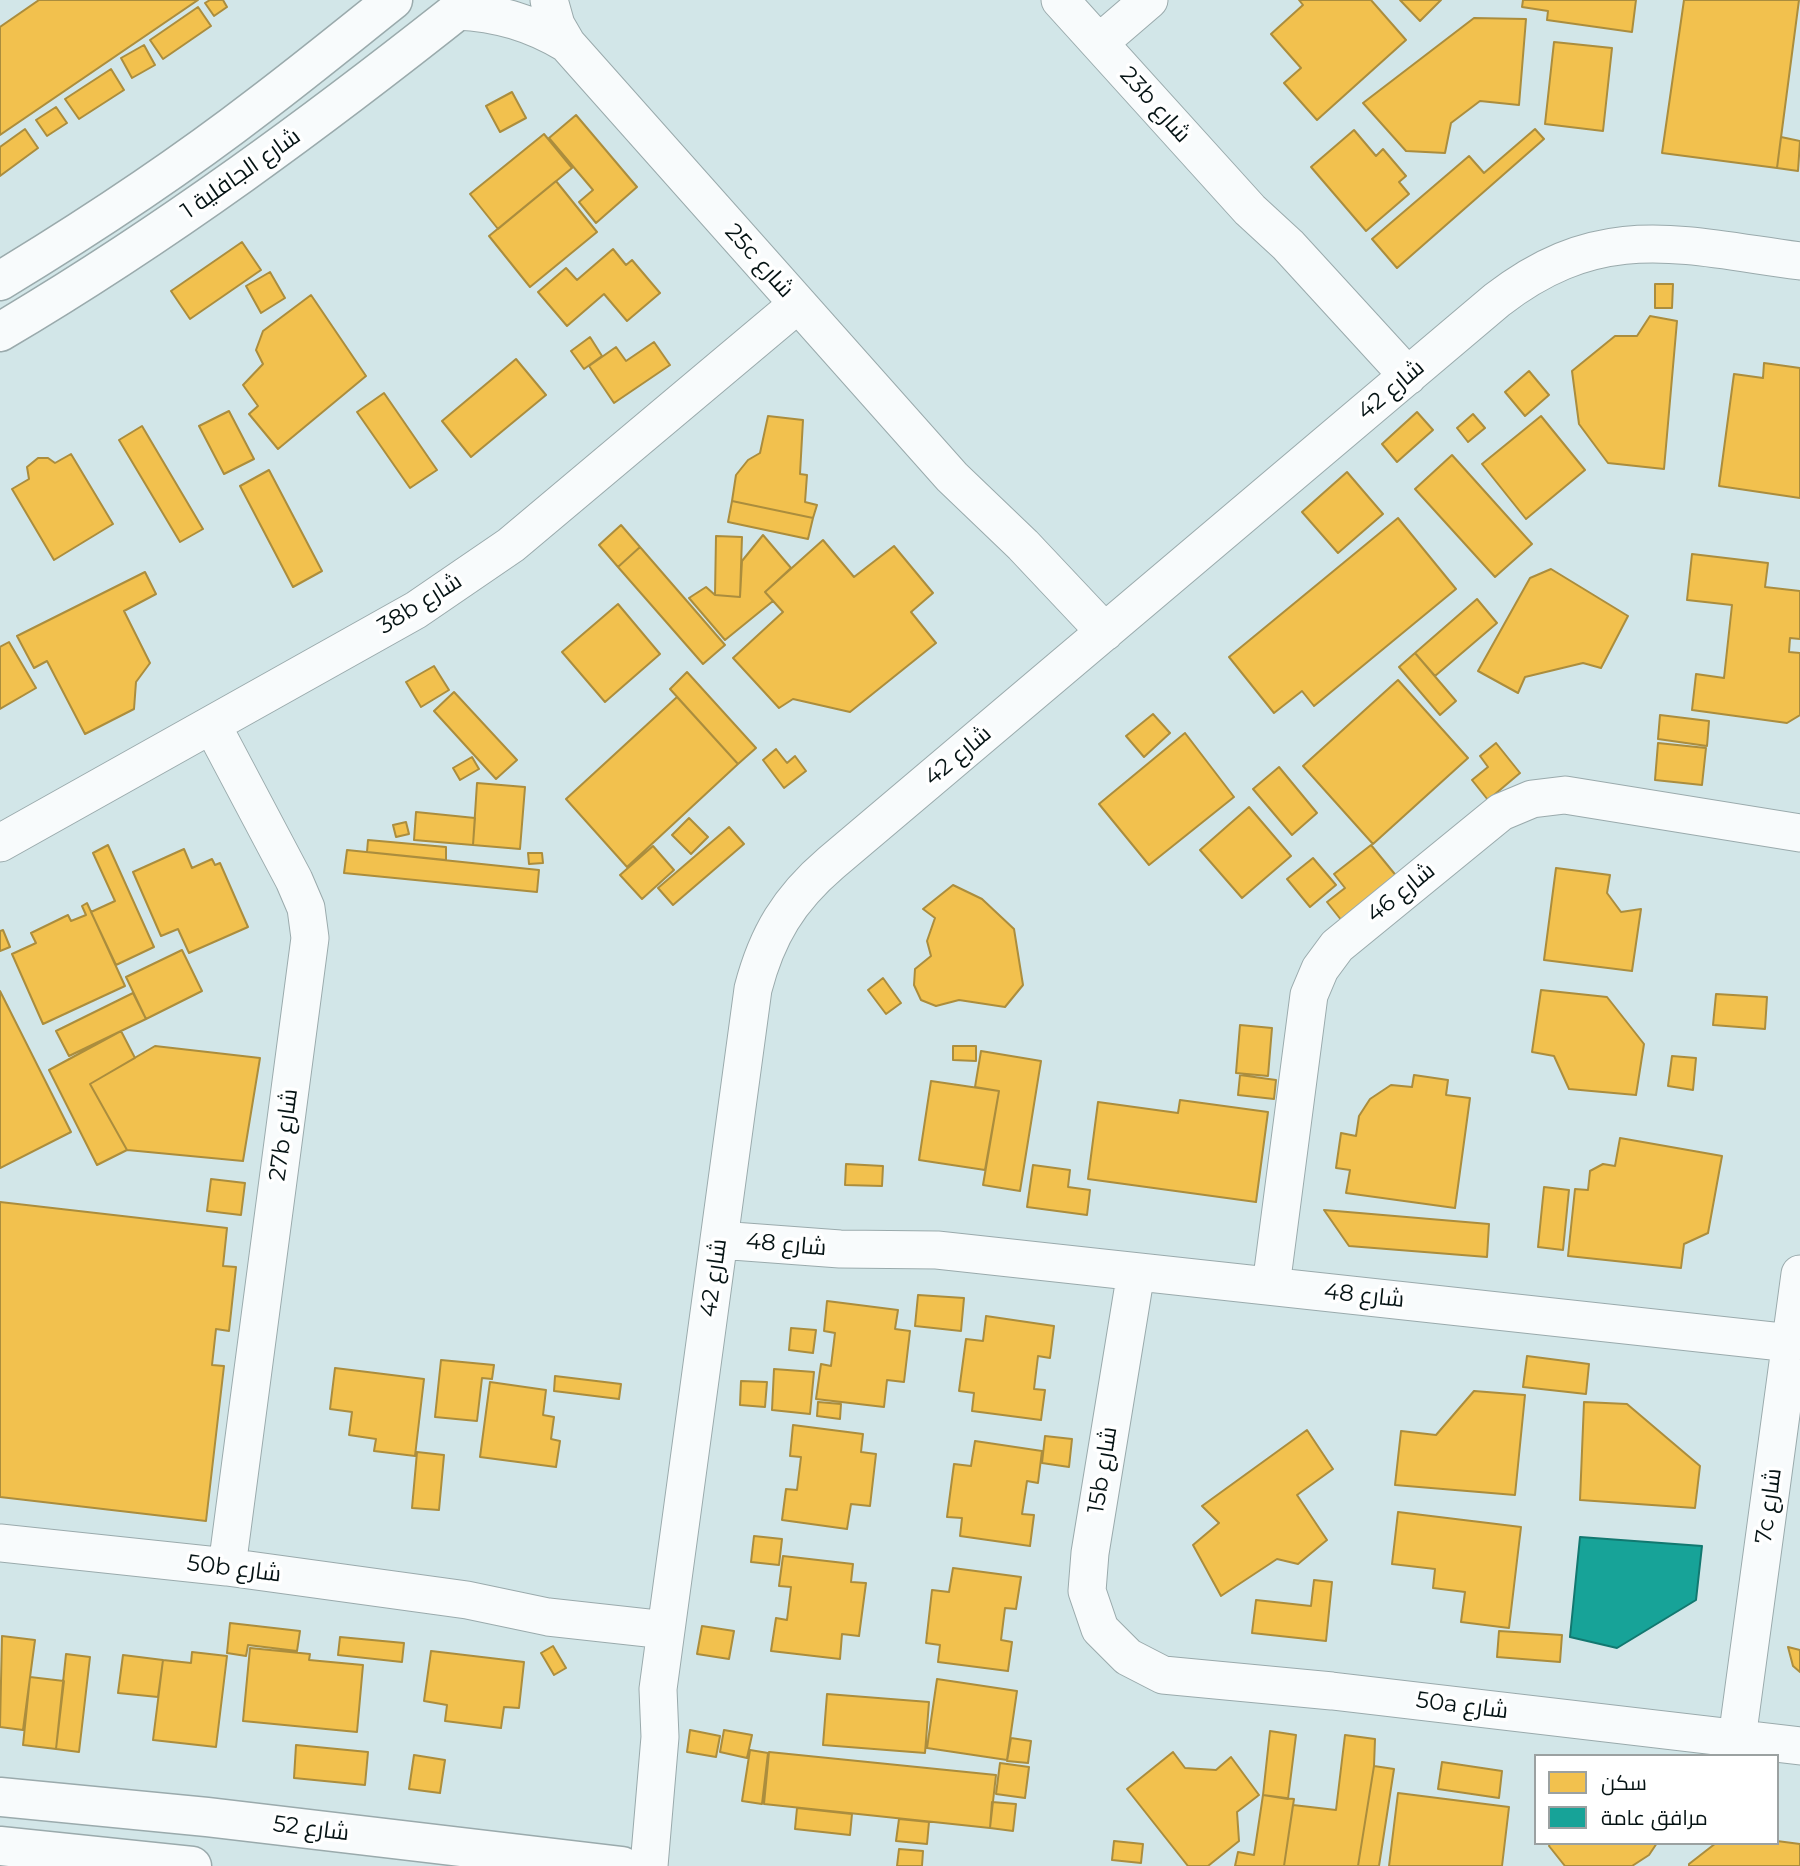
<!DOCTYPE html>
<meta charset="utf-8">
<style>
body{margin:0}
#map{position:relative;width:1800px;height:1866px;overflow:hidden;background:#d2e6e8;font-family:Montserrat,Cairo,sans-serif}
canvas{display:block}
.legend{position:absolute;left:1534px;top:1754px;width:245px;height:91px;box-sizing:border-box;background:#fff;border:2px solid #9ba1a1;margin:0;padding:9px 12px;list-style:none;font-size:21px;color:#051314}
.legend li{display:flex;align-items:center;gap:14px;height:35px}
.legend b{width:35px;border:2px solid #9ba1a1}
</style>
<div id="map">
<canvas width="1800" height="1866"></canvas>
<ul class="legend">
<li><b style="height:19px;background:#f2c14e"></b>سكن</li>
<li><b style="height:19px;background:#17a398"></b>مرافق عامة</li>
</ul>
</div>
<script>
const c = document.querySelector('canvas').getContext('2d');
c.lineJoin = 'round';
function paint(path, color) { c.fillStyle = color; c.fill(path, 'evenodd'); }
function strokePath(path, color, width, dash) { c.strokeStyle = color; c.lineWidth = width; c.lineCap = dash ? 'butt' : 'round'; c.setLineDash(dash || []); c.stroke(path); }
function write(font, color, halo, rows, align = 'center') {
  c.font = font + ' Montserrat,Cairo,sans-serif'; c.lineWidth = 7; c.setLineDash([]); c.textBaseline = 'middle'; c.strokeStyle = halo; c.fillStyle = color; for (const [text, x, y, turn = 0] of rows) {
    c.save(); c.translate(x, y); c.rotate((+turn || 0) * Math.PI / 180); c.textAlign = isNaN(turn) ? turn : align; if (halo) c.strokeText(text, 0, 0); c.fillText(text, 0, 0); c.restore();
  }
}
const homes = new Path2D(`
 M39 0H198L0 135V27Z
 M210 0H223L227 7 214 16 205 3Z
 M1299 0H1371L1406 40 1317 120 1284 83 1301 68 1271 34 1303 5Z
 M1400 0H1441L1420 21Z
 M1523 0H1636L1632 32 1547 20 1548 11 1522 7Z
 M1684 0H1799L1777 168 1662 153Z
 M198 7 211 26 163 59 150 40Z
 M1474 18 1526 19 1519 105 1480 101 1451 123 1445 153 1406 151 1363 103Z
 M1554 42 1612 48 1603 131 1545 124Z
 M144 45 155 65 132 78 121 58Z
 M111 69 124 90 79 119 65 99Z
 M512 92 526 118 500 132 486 106Z
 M56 107 67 123 47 136 36 120Z
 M576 115 637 187 596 223 579 202 593 190 549 138Z
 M25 129 38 148 0 176V147Z
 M1535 129 1544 139 1397 268 1372 239 1469 156 1484 173Z
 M1354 130 1376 156 1383 149 1406 176 1399 182 1409 194 1366 231 1311 167Z
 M544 134 572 168 498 229 470 194Z
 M1781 137 1800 141 1798 171 1777 168Z
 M556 181 597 232 530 287 489 236Z
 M242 242 261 270 190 319 171 291Z
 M613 249 626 265 632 260 660 293 627 321 604 294 567 326 538 292 566 268 577 280Z
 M270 272 285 298 261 313 246 286Z
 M1655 284H1673L1672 308H1655Z
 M311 295 366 376 278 449 249 414 258 406 243 385 263 364 256 350 263 331Z
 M1650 316 1677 321 1664 469 1608 463 1579 424 1572 371 1615 336H1637Z
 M590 337 602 356 584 369 571 351Z
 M654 342 670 365 614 403 589 366 616 347 626 361Z
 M516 359 546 395 471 457 442 421Z
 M1764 363 1800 368V498L1719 486 1734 374 1763 378Z
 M1529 371 1549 395 1525 416 1505 392Z
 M384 393 437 470 410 488 357 412Z
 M229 411 254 459 224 474 199 426Z
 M1417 412 1433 430 1397 462 1382 444Z
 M1473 414 1485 428 1468 442 1457 428Z
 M768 416 803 420 800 474 807 475 805 502 817 505 813 518 732 501 736 475 748 460 760 453Z
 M1541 416 1585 470 1526 519 1482 464Z
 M142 426 203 529 180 542 119 440Z
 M71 454 113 524 54 560 12 489 29 479 27 467 38 458H48L55 463Z
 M1452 455 1532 544 1495 577 1415 489Z
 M269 470 322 571 293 587 240 486Z
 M1347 472 1383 514 1338 553 1302 512Z
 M732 501 813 518 808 539 728 522Z
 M1398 518 1456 589 1314 706 1302 691 1274 713 1229 657Z
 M621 525 640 547 618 567 599 545Z
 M763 535 791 568 765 592 773 601 725 640 689 598 706 587 715 595 740 597 742 561Z
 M716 536 742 537 740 597 715 595Z
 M823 540 854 577 894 546 933 593 911 612 936 643 850 712 793 699 779 708 733 658 783 612 765 592Z
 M640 547 725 645 703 664 618 567Z
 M1692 554 1768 563 1765 587 1800 591V639L1790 638 1789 652 1800 653V715L1787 723 1692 710 1696 674 1724 678 1732 605 1687 600Z
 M1551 569 1628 616 1601 668 1583 663 1525 677 1518 693 1478 671 1530 578Z
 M145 572 156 594 124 611 150 663 136 682 134 709 85 734 47 661 34 668 17 636Z
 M1477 599 1497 623 1435 676 1415 653Z
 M618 604 660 654 605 702 562 652Z
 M9 642 36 688 0 709V647Z
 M1415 653 1456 701 1440 715 1399 667Z
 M434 666 449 690 421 707 406 682Z
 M687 672 756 748 738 764 670 689Z
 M1398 680 1468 758 1373 844 1303 766Z
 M454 692 517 760 496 779 434 711Z
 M677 697 738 764 627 867 566 799Z
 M1153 714 1170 733 1144 757 1126 736Z
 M1660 715 1709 721 1707 746 1658 739Z
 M1185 733 1234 797 1149 865 1099 804Z
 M1496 743 1520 773 1488 800 1472 780 1488 767 1480 756Z
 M1658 743 1706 748 1702 785 1655 780Z
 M776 749 787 763 795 756 806 771 784 788 763 760Z
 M472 757 479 769 460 780 453 768Z
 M1279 767 1317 813 1292 835 1253 789Z
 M477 783 525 787 520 849 473 845Z
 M1249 807 1291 856 1242 898 1200 850Z
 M416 812 475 818 473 845 414 840Z
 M689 818 708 837 691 854 672 835Z
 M406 822 409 834 396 837 393 825Z
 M729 827 744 844 673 905 658 888Z
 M368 840 446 847V860L367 852Z
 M108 845 154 947 116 965 91 912 115 901 93 853Z
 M1371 845 1398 878 1342 921 1327 902 1345 888 1334 874Z
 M653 846 674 870 642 899 620 875Z
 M184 849 192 868 212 859 215 865 220 863 248 927 189 953 178 929 161 936 133 872Z
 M347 850 539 870 537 892 344 873Z
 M528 853H542L543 863 529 864Z
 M1313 858 1336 885 1310 907 1287 879Z
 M1556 868 1610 875 1607 893 1621 912 1641 909 1632 971 1544 960Z
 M953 885 982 899 1014 929 1023 985 1005 1007 959 1000 936 1006 921 1000 914 985 915 969 931 956 927 941 935 918 923 909Z
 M87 903 125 986 43 1024 12 954 36 943 31 933 68 915 71 921 86 915 82 906Z
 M3 930 10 947 0 951V931Z
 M182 950 202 991 146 1019 126 977Z
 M883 978 901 1003 886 1014 868 990Z
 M1541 990 1607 997 1644 1044 1636 1095 1569 1089 1554 1056 1532 1052Z
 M0 991 71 1132 0 1168Z
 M133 993 146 1019 69 1056 56 1031Z
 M1716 994 1767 997 1765 1029 1713 1025Z
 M1240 1025 1272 1028 1268 1076 1236 1073Z
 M121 1031 135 1058 90 1084 127 1150 97 1165 49 1070Z
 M155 1046 260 1058 243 1161 127 1150 90 1084Z
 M953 1046H976V1061L953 1060Z
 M981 1051 1041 1061 1020 1191 983 1185 999 1091 975 1087Z
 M1672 1056 1696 1058 1693 1090 1668 1086Z
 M1240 1075 1276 1080 1274 1099 1238 1095Z
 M1414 1075 1448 1080 1446 1095 1470 1098 1455 1208 1346 1193 1350 1170 1336 1168 1341 1133 1356 1136 1359 1116 1370 1099 1391 1085 1412 1087Z
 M931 1081 999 1091 985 1170 919 1160Z
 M1180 1100 1268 1112 1256 1202 1088 1179 1098 1102 1178 1113Z
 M1620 1138 1722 1156 1708 1233 1684 1244 1681 1268 1568 1256 1575 1189 1588 1190 1590 1171 1603 1164 1615 1166Z
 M846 1164 883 1166 882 1186 845 1185Z
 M1033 1165 1070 1170 1068 1187 1090 1190 1087 1215 1027 1207Z
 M211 1179 245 1183 241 1215 207 1211Z
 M1544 1187 1569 1190 1563 1250 1538 1247Z
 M0 1202 227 1228 223 1266 236 1267 229 1331 216 1329 212 1365 224 1366 206 1521 0 1497Z
 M1324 1210 1489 1224 1487 1257 1349 1246Z
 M918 1295 964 1298 961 1331 915 1326Z
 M827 1301 898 1310 895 1329 910 1331 904 1382 887 1380 884 1407 816 1399 821 1364 831 1366 835 1333 824 1331Z
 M986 1316 1054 1326 1050 1358 1038 1356 1034 1389 1045 1390 1041 1420 972 1411 974 1393 959 1391 966 1339 983 1341Z
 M791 1328 816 1330 813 1353 789 1350Z
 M1527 1356 1589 1364 1586 1394 1523 1387Z
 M441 1360 494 1365 492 1379 482 1378 477 1421 435 1417Z
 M335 1368 424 1379 415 1456 374 1451 376 1439 349 1435 352 1412 330 1409Z
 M774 1369 814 1372 810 1414 772 1410Z
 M555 1376 621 1384 619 1399 554 1391Z
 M741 1381 767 1382 765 1407 740 1405Z
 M490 1382 546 1390 543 1415 554 1417 551 1439 560 1441 556 1467 480 1457Z
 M1474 1391 1525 1395 1515 1495 1395 1485 1401 1431 1436 1435Z
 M818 1402 841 1404 840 1419 817 1416Z
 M1584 1402 1627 1404 1700 1466 1695 1508 1580 1500Z
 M793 1425 863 1434 861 1452 876 1454 870 1506 851 1504 847 1529 782 1520 786 1489 797 1490 801 1457 790 1456Z
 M1307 1430 1333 1469 1297 1495 1327 1540 1298 1564 1277 1559 1221 1596 1193 1545 1219 1523 1202 1506Z
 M1045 1436 1072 1439 1069 1467 1042 1463Z
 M975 1441 1042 1451 1038 1483 1027 1481 1022 1514 1034 1515 1030 1546 960 1536 962 1518 947 1517 954 1464 971 1466Z
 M417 1452 444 1455 439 1510 412 1508Z
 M1398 1512 1521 1527 1509 1628 1461 1622 1465 1592 1433 1588 1435 1569 1392 1564Z
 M754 1536 782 1539 779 1565 751 1562Z
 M783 1556 853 1564 851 1582 866 1583 859 1636 842 1634 840 1659 771 1651 776 1618 787 1620 791 1587 779 1586Z
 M953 1568 1021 1577 1016 1609 1005 1608 1001 1640 1012 1642 1008 1671 938 1662 940 1645 926 1643 932 1590 949 1592Z
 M1314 1580 1332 1582 1326 1641 1252 1633 1256 1600 1311 1606Z
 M230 1623 300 1631 297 1651 248 1645 246 1656 227 1653Z
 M702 1626 734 1631 729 1659 697 1654Z
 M1499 1631 1562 1635 1560 1662 1497 1657Z
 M2 1636 35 1640 23 1730 0 1727Z
 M340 1637 404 1643 402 1662 338 1655Z
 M553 1646 566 1668 554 1675 541 1653Z
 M1788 1647 1800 1650V1672L1793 1666Z
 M250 1648 310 1654 309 1660 363 1665 357 1732 243 1721Z
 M431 1651 524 1662 519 1708 504 1707 501 1728 445 1721 447 1705 424 1701Z
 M192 1652 227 1656 216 1747 153 1740 163 1660 191 1663Z
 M66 1654 90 1657 79 1752 56 1749Z
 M123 1655 163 1660 158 1697 118 1693Z
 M30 1677 64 1681 56 1749 23 1745Z
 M937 1679 1017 1691 1007 1760 927 1748Z
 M827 1694 929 1702 925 1753 823 1745Z
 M690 1730 720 1736 716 1757 687 1752Z
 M724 1730 752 1735 747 1758 720 1752Z
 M1270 1731 1296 1735 1288 1799 1263 1795Z
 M1345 1735 1375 1739 1374 1766 1358 1866H1284L1293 1805 1336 1810Z
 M1011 1738 1031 1741 1028 1763 1007 1761Z
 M296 1745 368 1752 365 1785 294 1778Z
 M750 1750 768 1753 762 1804 742 1801Z
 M769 1752 996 1775 990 1828 764 1804Z
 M1173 1752 1185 1768 1216 1770 1231 1757 1259 1795 1237 1812 1239 1841 1208 1866H1188L1127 1789Z
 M414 1755 445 1760 440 1793 409 1789Z
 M1442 1762 1502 1771 1499 1798 1438 1789Z
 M1000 1763 1029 1767 1025 1798 996 1794Z
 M1374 1766 1394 1769 1379 1866H1358Z
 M1398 1793 1509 1807 1502 1866H1389Z
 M1263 1795 1294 1799 1284 1866H1235L1238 1852 1254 1855Z
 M992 1802 1016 1804 1013 1831 990 1828Z
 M797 1808 852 1814 850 1835 795 1829Z
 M899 1819 929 1822 927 1844 896 1841Z
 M1114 1841 1143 1844 1141 1863 1112 1860Z
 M1777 1841 1800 1844V1866H1689V1864L1716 1843H1777Z
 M1550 1843H1657L1649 1855 1632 1866H1565L1549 1846Z
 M899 1849 923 1851 922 1866H897Z`);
const public = new Path2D(`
 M1580 1537 1702 1546 1696 1600 1617 1648 1570 1637Z`);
const minor = new Path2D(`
 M549 0 556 25 567 44 952 477 1023 545 1105 632
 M1060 0 1250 210 1288 245 1408 376
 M457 11C498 13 532 23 567 44
 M1099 43 1149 0
 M212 725 294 880 306 908 310 938 227 1567
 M0 843 416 610 511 545 798 304
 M719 1240 840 1249 937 1250 1791 1343
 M1136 1272 1090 1553 1087 1591 1100 1629 1128 1657 1163 1675 1332 1691 1800 1746
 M1271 1286 1309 995 1320 969 1337 946 1501 812 1532 799 1565 795 1800 833
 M0 1543 227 1567 467 1600 548 1617 666 1630
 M1737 1739 1800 1274
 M649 1866 660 1737 658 1689 753 989C767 935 789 899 831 863L1497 300C1602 219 1680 245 1800 261`);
const tertiary = new Path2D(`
 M0 281C89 227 177 169 260 105 305 71 349 35 393 0
 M0 332C166 234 320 120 471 0
 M0 1797 207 1817 622 1866
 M0 1846 192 1866`);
const streetNames = [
 ["23b شارع",1155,105,48],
 ["شارع الجافلية 1",241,174,-35],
 ["25c شارع",759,261,48],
 ["شارع 42",1391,390,-40],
 ["38b شارع",420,604,-32],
 ["شارع 42",958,756,-40],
 ["شارع 46",1401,893,-39],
 ["27b شارع",284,1135,-82],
 ["شارع 48",786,1245,5],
 ["شارع 42",714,1278,-82],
 ["شارع 48",1364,1296,6],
 ["15b شارع",1103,1470,-81],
 ["7c شارع",1769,1506,-82],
 ["50b شارع",234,1569,7],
 ["50a شارع",1462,1706,7],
 ["شارع 52",311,1829,7]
];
paint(homes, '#f2c14e');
strokePath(homes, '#ab8d3d', 2);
paint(public, '#17a398');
strokePath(public, '#127870', 2);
strokePath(minor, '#9aaaac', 39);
strokePath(tertiary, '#9aaaac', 41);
strokePath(minor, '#f8fbfc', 37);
strokePath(tertiary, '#f8fbfc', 38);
write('23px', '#051314', '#fff', streetNames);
</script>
